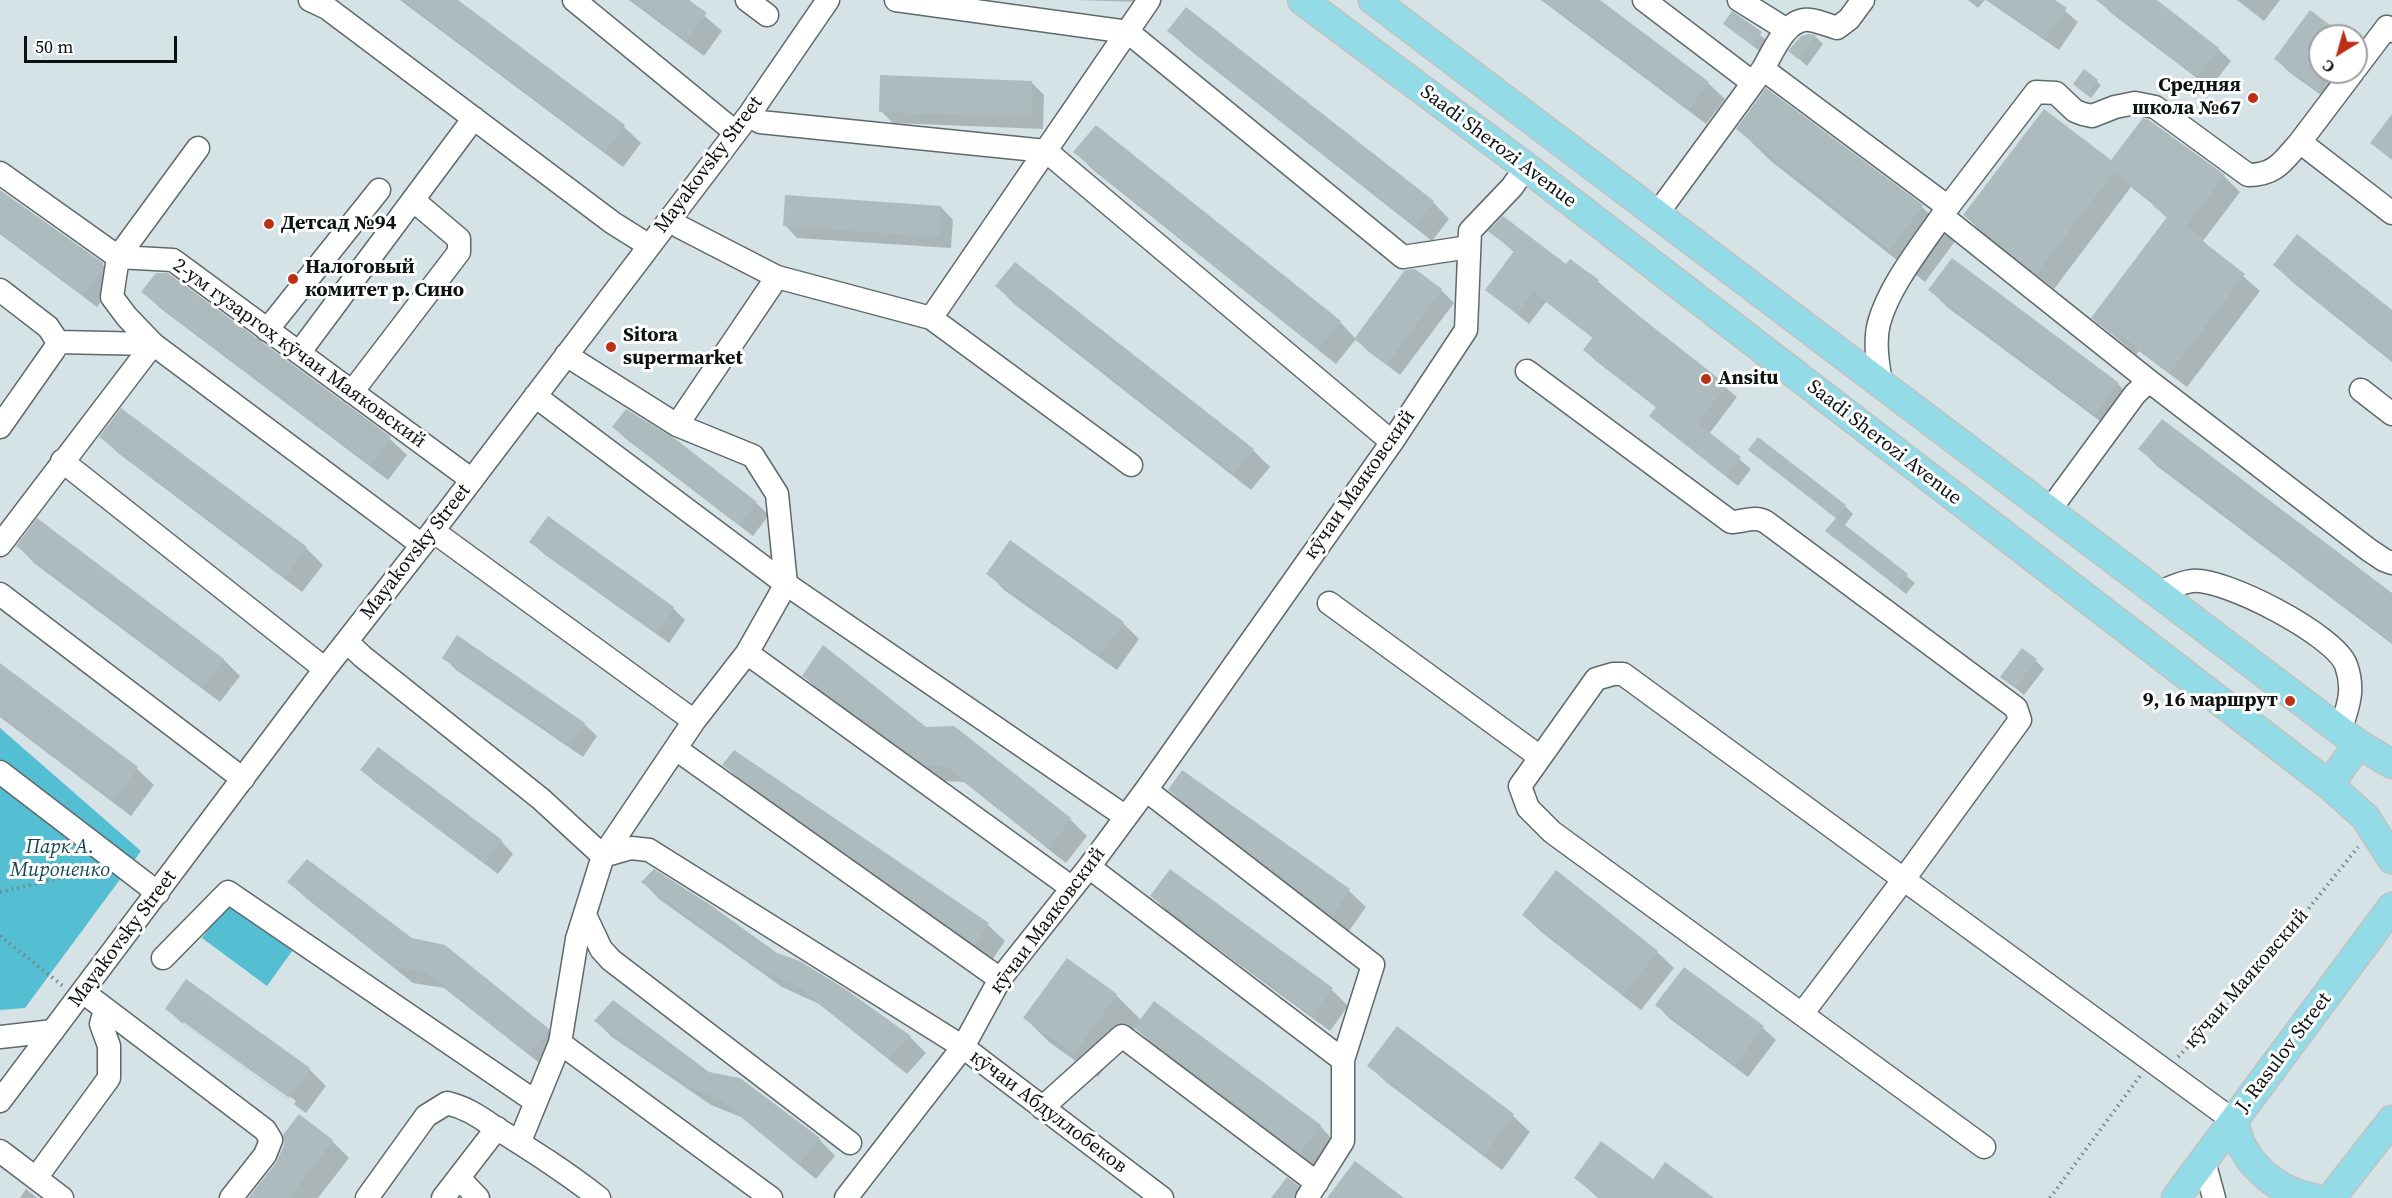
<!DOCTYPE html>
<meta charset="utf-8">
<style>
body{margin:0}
#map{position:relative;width:2392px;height:1198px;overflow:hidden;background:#d5e3e6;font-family:"Source Serif 4",serif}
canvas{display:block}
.north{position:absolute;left:2308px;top:24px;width:60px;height:60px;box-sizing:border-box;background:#fff;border:2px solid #9ea0a0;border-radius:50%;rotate:217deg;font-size:16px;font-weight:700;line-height:24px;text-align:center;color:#0c1112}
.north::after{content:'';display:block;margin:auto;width:21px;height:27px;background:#bc3018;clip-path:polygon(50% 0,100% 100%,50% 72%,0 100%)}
.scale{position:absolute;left:24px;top:36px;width:153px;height:27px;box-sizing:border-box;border:3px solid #0c1112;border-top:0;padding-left:8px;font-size:18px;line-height:21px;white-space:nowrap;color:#0c1112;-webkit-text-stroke:4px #fff;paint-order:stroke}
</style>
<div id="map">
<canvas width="2392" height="1198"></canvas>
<div class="north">С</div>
<div class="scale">50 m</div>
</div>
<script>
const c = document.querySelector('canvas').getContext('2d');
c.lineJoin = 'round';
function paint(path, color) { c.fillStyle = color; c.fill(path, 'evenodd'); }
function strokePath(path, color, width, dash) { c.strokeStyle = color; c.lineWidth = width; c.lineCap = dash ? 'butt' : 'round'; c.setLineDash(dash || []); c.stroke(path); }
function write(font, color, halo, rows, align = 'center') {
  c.font = font + ' "Source Serif 4",serif'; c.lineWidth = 6; c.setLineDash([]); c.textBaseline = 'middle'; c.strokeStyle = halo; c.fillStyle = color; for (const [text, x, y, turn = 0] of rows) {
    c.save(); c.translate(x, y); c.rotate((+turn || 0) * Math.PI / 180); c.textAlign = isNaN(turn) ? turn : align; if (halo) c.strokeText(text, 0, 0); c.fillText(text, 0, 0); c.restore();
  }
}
const green = new Path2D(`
 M0 728 141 851 25 1008 0 1010Z
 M231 899 295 947 267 986 202 938Z`);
const shadow = new Path2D(`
 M400 0H456L624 127 641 143 623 167Z
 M629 0H686L722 31 704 56Z
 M1076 0H1139L1138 2Z
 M1541 0H1598L1708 83 1725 99 1706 124Z
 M1968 0H1985L1978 8Z
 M1986 0H2052L2078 22 2059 50Z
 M2099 0H2154L2218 49 2231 61 2210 88 2111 13Z
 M2237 0H2280L2264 21Z
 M2310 13 2342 36H2320V72H2351L2329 101 2289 72 2276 59Z
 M1732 14 1769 42 1762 53 1725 24Z
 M1169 31 1433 202 1449 219 1432 241 1186 47Z
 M1805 35 1816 37 1823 44 1807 66 1790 51Z
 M2085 72 2101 85 2091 98 2078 88Z
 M1031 82 1044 95 1043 129 893 123 881 111Z
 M1766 90 1922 207 1956 240 1925 282 1772 162 1738 129Z
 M1075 152 1340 322 1356 339 1415 270 1441 290 1454 303 1400 375 1368 351 1356 339 1336 364 1092 169Z
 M2112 162 2224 176 2240 192 2203 241 2260 291 2187 387 2139 351 2136 355 2093 317 2168 219 2155 206 2131 187 2054 289 1981 232 1965 215Z
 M0 191 102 264 115 277 114 284 97 307 0 234Z
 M941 207 953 220 951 248 797 238 785 225Z
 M1490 231 1598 282 1737 397 1709 434 1751 469 1738 486 1663 427 1651 416 1657 408 1596 361 1585 350 1593 338 1546 302 1529 324 1487 290 1515 253Z
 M1015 264 1253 450 1270 467 1251 490 1013 303 997 286Z
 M2275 265 2392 312V362L2291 281Z
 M168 275 390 439 407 455 388 480 160 308 143 292Z
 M1930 290 2118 384 2134 400 2112 430 1947 307Z
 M122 410 306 548 323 565 302 592 118 453 101 437Z
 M614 427 673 440 756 503 769 515 753 536 626 439Z
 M2140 449 2392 595V644L2157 466Z
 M1750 450 1845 506 1853 514 1844 526 1915 583 1906 594 1827 531 1837 519Z
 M38 520 224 660 240 676 220 702 34 563 18 546Z
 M531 542 673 608 685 620 669 643 544 554Z
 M988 573 1123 623 1139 639 1117 670 1004 590Z
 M457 637 584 724 597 736 583 757 456 670 444 657Z
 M2036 661 2044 669 2024 695 2002 677Z
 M0 665 137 769 154 785 131 816 0 717Z
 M804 676 926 728H954L1070 819 1087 836 1066 863 964 782 943 781 821 693Z
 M378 750 501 841 513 854 498 874 375 782 362 770Z
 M734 752 988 925 1005 941 992 960 741 781 724 765Z
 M1182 772 1349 891 1366 907 1349 931 1186 806 1170 790Z
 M289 882 411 939 548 1030 564 1047 547 1069 444 988 413 983 306 898Z
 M643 882 848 992 910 1037 926 1053 907 1074 819 1004 782 987 659 899Z
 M1152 896 1332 990 1348 1006 1330 1031 1168 912Z
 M1524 915 1657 952 1674 968 1641 1010 1540 931Z
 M1685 969 1763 1028 1776 1040 1748 1077 1669 1018 1657 1005Z
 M187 981 309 1069 326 1086 306 1113 184 1025 167 1009ZM183 1020 296 1101 294 1104 183 1024Z
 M1116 995 1141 1020 1320 1126 1336 1143 1317 1169 1152 1044 1135 1027 1098 1077 1049 1042 1025 1018Z
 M596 1021 819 1139 835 1156 816 1179 741 1117 711 1105 612 1037Z
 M1398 1028 1513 1116 1530 1132 1502 1170 1386 1082 1369 1066Z
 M300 1116 332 1141 349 1158 318 1198H250L277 1164Z
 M1576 1178 1653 1181 1711 1198H1598Z
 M26 1189 37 1198H20Z`);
const building = new Path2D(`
 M404 0H458L625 125 605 152Z
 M633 0H689L707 13 686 40Z
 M1544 0H1600L1709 82 1689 109Z
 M1989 0H2055L2067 8 2046 39Z
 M2096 0H2157L2219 48 2197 77Z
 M1186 7 1434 201 1415 225 1167 31Z
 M2310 10 2345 36H2320V92L2274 59Z
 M1732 11 1762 32 1753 46 1723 24Z
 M1809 34 1816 35 1798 59 1788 51 1801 36Z
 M2084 69 2098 80 2087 95 2073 84Z
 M880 75 1032 81 1031 117 879 112Z
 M1766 88 1923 205 1890 250 1736 129Z
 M2044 109 2111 160 2143 118 2149 120 2225 175 2186 226 2203 238 2201 240 2245 274 2170 372 2122 336 2119 340 2091 318 2167 217 2153 206 2155 203 2114 172 2036 274 1963 215Z
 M2392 114V160L2370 143Z
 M1096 125 1341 321 1318 349 1073 152Z
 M0 190 103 263 102 271 84 296 0 232Z
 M785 195 941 206 939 237 783 226Z
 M1503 216 1566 264 1570 259 1599 280 1597 283 1727 385 1697 423 1741 457 1726 476 1649 416 1657 406 1583 350 1593 337 1533 291 1517 314 1485 290 1514 251 1488 231Z
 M2297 234 2392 310V360L2273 265Z
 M1952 258 2119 383 2095 415 1928 290Z
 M1015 262 1254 449 1234 474 995 286Z
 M1415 269 1442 289 1387 364 1354 339 1405 270Z
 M156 273H168L391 437 371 465 141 292Z
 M121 408 307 547 285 577 99 437Z
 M626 409 674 438 757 502 740 524 612 427Z
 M2162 419 2392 593V642L2138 449Z
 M1758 437 1846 505 1836 518 1748 450Z
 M548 516 674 607 656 632 529 542Z
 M37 518 224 659 203 687 16 546Z
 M1836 518 1908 574 1898 587 1825 531Z
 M1010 540 1124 622 1100 655 986 574Z
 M457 635 585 723 570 745 442 658Z
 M823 645 926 727 954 726 1071 818 1049 848 946 766 925 765 802 676Z
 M2022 648 2037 659 2015 688 2000 677Z
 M0 663 138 767 114 800 0 715Z
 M378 747 502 840 485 863 360 770Z
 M734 750 989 923 975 945 722 765Z
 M1182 770 1350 889 1332 916 1168 790Z
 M307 859 412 938 445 945 549 1029 548 1032 529 1054 426 972 395 967 287 882Z
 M654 869 709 904 777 953 800 961 848 991 911 1036 889 1058 800 988 764 971 641 882Z
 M1170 869 1333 988 1313 1016 1150 896Z
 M1556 870 1658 951 1623 995 1522 915Z
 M1067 958 1117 994 1074 1054 1023 1018Z
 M1684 967 1764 1026 1735 1065 1655 1005Z
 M186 979 310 1068 289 1098 165 1009Z
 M613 1000 709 1072 740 1078 820 1138 799 1164 723 1101 693 1089 594 1021Z
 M1154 1001 1321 1125 1300 1153 1134 1028Z
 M1397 1026 1514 1114 1485 1154 1367 1066Z
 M299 1114 333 1140 289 1198H248L276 1163 284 1145 283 1135Z
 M1601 1141 1653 1179 1665 1162 1714 1198H1601L1574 1178Z
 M1355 1161 1404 1198H1327Z
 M1287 1177 1299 1186 1294 1198H1271Z`);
const path = new Path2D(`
 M0 892 95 870
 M0 936 63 986
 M2178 1057 2244 989 2358 847
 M2050 1198 2140 1076`);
const minor = new Path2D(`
 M310 0 327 8 613 223 648 245
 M574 0 735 132
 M747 0 767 15
 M896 0 1128 32 1403 257 1469 247
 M1644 0 1753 83 1763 69 1948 207 2036 92 2056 93 2075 111 2083 114 2092 116 2115 107 2135 103 2155 107 2248 175C2276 175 2283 161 2300 142
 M1739 0 1787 30
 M2356 68 2387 27 2392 31
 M1763 69C1773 52 1786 17 1810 20 1818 21 1828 25 1837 28L1849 19 1863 0
 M2353 72 2300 142 2392 213
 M749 115 760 122 1046 151 1392 442
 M0 173 118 257 173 260 472 480
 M1657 214 1753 83
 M1942 216 2149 381 2369 550 2384 560 2392 563
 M670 219 680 227 777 277 931 318 1131 465
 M0 290 48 327 58 342 54 350 0 427
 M931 318 1149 0
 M267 330 379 190
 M58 342 153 344 127 317 112 297 118 257 198 148
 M299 353 474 118
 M1527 371 1731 522C1743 522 1755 515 1766 522L2016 708 2020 720 1904 879 1802 1014
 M1881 383C1878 364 1874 342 1879 323 1890 283 1925 242 1948 207
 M2361 390 2392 414
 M352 392 459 252V239L413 200
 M535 396 786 584 1126 817
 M677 425 777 277
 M62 461 325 669
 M2049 511 2135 394 2149 381
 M433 531 694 721
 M0 545 153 344 422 545
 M2157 593C2168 589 2181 582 2192 581 2223 577 2335 635 2346 665 2355 690 2348 707 2340 731
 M0 594 243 779
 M1329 603 1540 757
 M347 642 363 657 541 799 603 856 631 848 649 850 963 1047 1162 1198
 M747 653 1072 888
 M676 749 1000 979
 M0 772 158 893
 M1146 790 1373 965 1343 1060V1141L1307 1198
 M1089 867 1343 1060
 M585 915 601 949 611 960 850 1143
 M163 958 228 892 536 1102
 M83 992 265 1130 271 1140 265 1155 231 1198
 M0 1037 53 1031
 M560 1043 771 1198
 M0 1101 325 669 433 531 749 115 828 0
 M1042 1108 1122 1036 1317 1183
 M520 1141 560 1043 577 939 603 856 694 721 747 653 786 584 777 494 753 456 677 425 566 355
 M1984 1147 1552 832 1528 808 1520 786 1596 679 1613 674H1623L2234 1121
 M0 1151 62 1198
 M2204 1161 2214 1198
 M36 1178 109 1078V1046L101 1024 105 1010
 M459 1178 478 1198
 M367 1198 426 1116 447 1103C467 1108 478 1116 496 1128 531 1150 566 1172 599 1198
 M443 1198 497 1128
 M846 1198 963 1047 1000 979 1089 867 1146 790 1392 442 1466 330 1470 231 1512 187 1526 167`);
const major = new Path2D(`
 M1302 0 1526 167 2329 785 2365 817 2392 859
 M1373 0 2358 744 2392 764
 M2329 785 2358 744
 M2234 1121C2236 1130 2238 1140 2243 1148 2257 1174 2285 1194 2314 1198
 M2176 1198 2392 907
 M2331 1198 2392 1120`);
const markers = [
 [2253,98,6,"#bc3018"],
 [269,224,6,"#bc3018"],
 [293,279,6,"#bc3018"],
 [611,347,6,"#bc3018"],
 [1706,379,6,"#bc3018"],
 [2290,701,6,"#bc3018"]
];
const poiNames = [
 ["Средняя",2241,86,"right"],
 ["школа №67",2241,109,"right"],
 ["Детсад №94",281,224],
 ["Налоговый",305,268],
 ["комитет р. Сино",305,291],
 ["Sitora",623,336],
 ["supermarket",623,359],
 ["Ansitu",1718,379],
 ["9, 16 маршрут",2278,701,"right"]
];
const streetNames = [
 ["Saadi Sherozi Avenue",1498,147,37],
 ["Mayakovsky Street",709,165,-53],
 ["2-ум гузаргоҳ кӯчаи Маяковский",299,354,36],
 ["Saadi Sherozi Avenue",1884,443,38],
 ["кӯчаи Маяковский",1360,485,-55],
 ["Mayakovsky Street",416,552,-52],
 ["кӯчаи Маяковский",1048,921,-53],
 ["Mayakovsky Street",123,939,-53],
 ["кӯчаи Маяковский",2247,979,-49],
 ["J. Rasulov Street",2284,1053,-53],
 ["кӯчаи Абдуллобеков",1048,1112,37]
];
const parkNames = [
 ["Парк А.",60,848],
 ["Мироненко",60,871]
];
paint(green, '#54bed2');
paint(shadow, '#0003');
paint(building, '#aebbbe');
strokePath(minor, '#5e696c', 25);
strokePath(major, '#c0c1c1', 31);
strokePath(path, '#7a8486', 4, [1.5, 4.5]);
strokePath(minor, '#fff', 22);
strokePath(major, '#94dbe8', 28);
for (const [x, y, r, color] of markers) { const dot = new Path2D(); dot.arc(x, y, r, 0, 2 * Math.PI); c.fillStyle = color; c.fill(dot); strokePath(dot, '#fff', 2); }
write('bold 20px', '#0c1112', '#fff', poiNames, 'left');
write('20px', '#0c1112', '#fff', streetNames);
write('italic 20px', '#104852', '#fff', parkNames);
</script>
